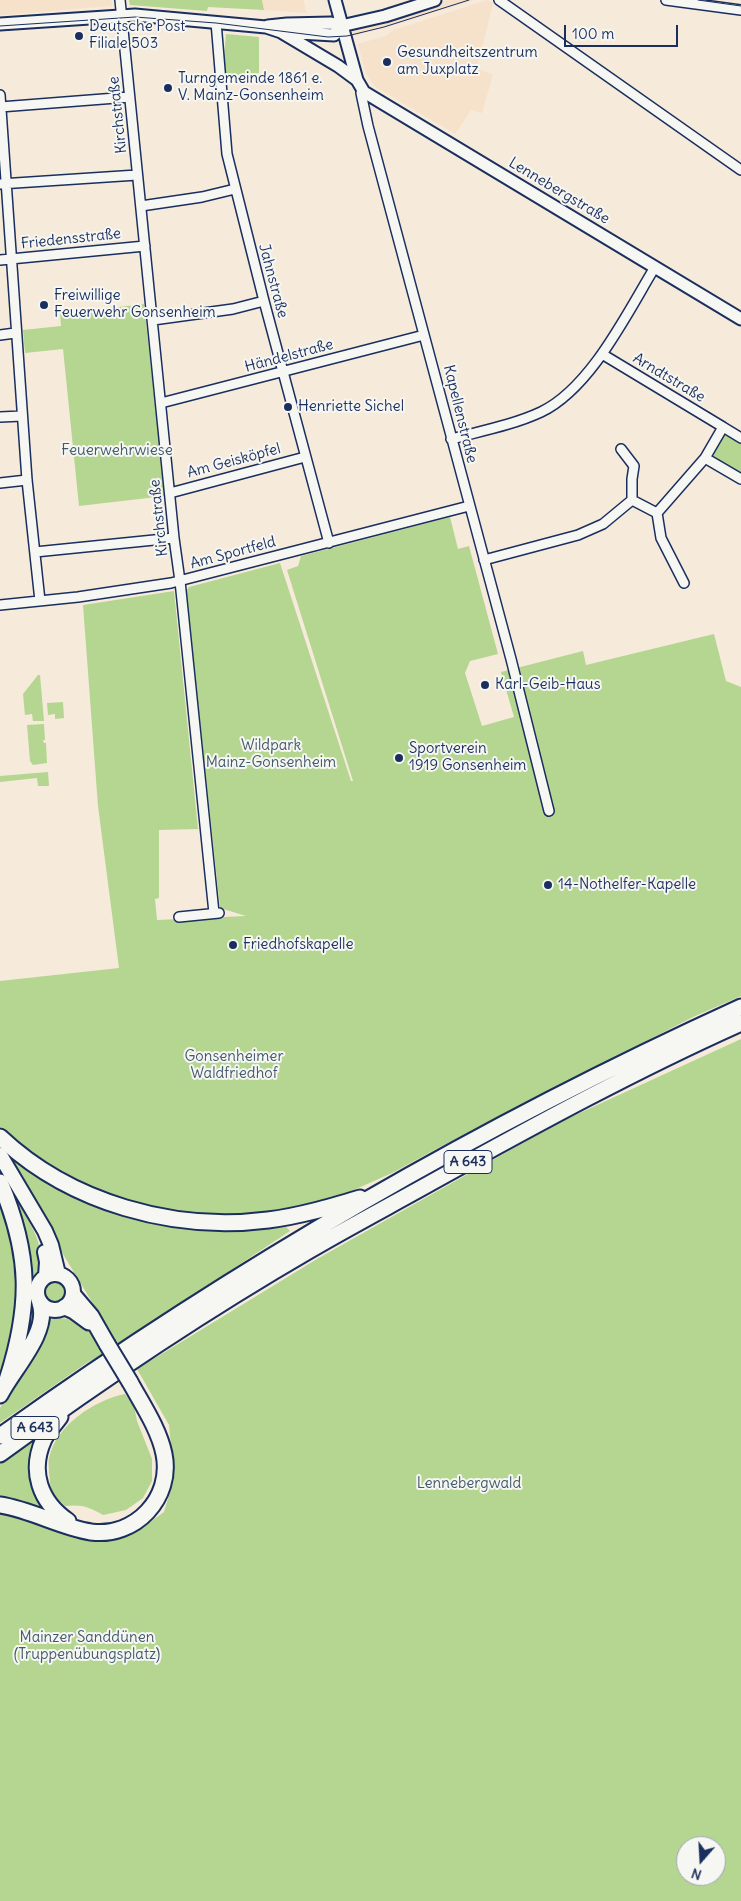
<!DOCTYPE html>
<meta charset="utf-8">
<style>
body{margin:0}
#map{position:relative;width:741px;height:1901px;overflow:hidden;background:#f6eadb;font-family:Delius,sans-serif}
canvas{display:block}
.north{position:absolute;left:676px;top:1836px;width:50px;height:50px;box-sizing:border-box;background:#f6f6f2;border:1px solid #9ea6b7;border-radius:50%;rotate:199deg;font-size:14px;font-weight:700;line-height:20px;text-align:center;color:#1b2f5e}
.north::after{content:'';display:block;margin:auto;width:18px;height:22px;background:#1b2f5e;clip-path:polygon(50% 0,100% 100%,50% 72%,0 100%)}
.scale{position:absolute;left:564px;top:25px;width:114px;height:22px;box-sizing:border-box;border:2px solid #1b2f5e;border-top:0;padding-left:6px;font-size:15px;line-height:18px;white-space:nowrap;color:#1b2f5e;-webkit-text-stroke:4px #f6f6f2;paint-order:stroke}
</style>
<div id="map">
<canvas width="741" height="1901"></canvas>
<div class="north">N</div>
<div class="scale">100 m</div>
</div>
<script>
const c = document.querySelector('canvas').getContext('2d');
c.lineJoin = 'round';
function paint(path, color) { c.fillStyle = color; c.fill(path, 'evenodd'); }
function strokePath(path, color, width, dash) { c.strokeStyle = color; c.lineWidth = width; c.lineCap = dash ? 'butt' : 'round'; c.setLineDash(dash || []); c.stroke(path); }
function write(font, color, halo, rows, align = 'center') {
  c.font = font + ' Delius,sans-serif'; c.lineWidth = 4; c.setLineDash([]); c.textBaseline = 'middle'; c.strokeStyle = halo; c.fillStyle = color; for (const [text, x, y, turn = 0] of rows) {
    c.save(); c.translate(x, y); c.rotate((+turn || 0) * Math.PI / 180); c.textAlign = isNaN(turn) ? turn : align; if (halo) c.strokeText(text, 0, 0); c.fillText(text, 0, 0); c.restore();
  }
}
const built = new Path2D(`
 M0 0H111L112 6 0 15Z
 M262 0H303L307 13 264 10Z
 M448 0H474L401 23 349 37V32L353 28Z
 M487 0 493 3 477 69 493 74 482 113 471 110 455 134 376 87 371 81 366 74 358 44 386 36 394 30Z`);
const green = new Path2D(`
 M129 0H262L264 10 208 7 207 11 130 5Z
 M226 34 259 37V73L224 77 223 68Z
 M144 304 165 496 79 506 63 349 25 353 23 330 61 326 60 314Z
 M724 434 741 444V474L711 457V455Z
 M450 517 458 549 469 546 498 654 470 661 465 673 482 726 514 717 501 672 583 651 586 665 714 634 726 681 741 687V996L693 1017 440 1147 392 1173 347 1193 299 1208 248 1217H200L124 1200 76 1180 45 1164 0 1127V981L119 968 98 806 83 605 174 591 198 829 159 830V898L155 899 157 920 246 916 220 908 186 591 189 587 280 563 351 781H353L287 570 298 566 301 556Z
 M38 675H40L44 721H33L32 714 25 715 23 694Z
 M63 702 64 718 55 719V714L48 715 47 703Z
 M44 724 45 740H43L44 743H46L47 763 33 765 30 761 27 725Z
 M48 772 49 786H38L37 778 0 782V776Z
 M741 1039V1901H0V1512H6L98 1540 138 1531 164 1512 174 1478 169 1425 137 1369 317 1259 560 1122ZM686 1846H716V1876H686Z
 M0 1147 88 1202 131 1217 177 1227 242 1231 286 1227 290 1231 118 1345 0 1150Z
 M18 1203C31 1225 43 1242 42 1269 41 1275 35 1280 33 1286 30 1296 37 1307 39 1317L24 1344 15 1205Z
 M0 1205C19 1244 21 1287 14 1330 12 1346 5 1362 0 1378Z
 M44 1292a12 12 0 1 1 24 0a12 12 0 1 1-24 0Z
 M55 1318C83 1317 90 1332 104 1354L88 1362 0 1423V1408L47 1323 49 1320Z
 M125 1394 134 1406 137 1421 152 1459V1481L143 1498 126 1510 103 1515C90 1507 81 1504 65 1506 61 1502 55 1497 52 1492 50 1487 50 1479 49 1473 49 1468 48 1462 49 1458 56 1425 95 1400 125 1394Z
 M39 1436 46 1508 11 1499 0 1498V1462Z`);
const minor = new Path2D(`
 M120 0 174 538 180 581 214 913
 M499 0 741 170
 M666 0 741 10
 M216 22 227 154 264 301 329 543
 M362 89 361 93 368 126 511 659 549 811
 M0 95 27 480 40 601
 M0 107 129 97
 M0 184 137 175
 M141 206 202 197 235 189
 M0 260 145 246
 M153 320 233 309 264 301
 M0 335 15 333
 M602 354 723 427
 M161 403 424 335
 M0 417 22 416
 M741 438 723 427 705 458 741 479
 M451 439C481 431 513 425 541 412 591 388 627 313 655 267
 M621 449 634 466 632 479V500
 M0 483 27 480
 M170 493 305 457
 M657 513 661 538 684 583
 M35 552 174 538
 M484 560 578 535 603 524 632 500 657 513 705 458
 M0 605 78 597 171 583 469 506
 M179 917 219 913`);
const secondary = new Path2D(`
 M335 0 357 80 364 92 741 319
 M0 24 135 15 266 27 281 32 338 66 357 80
 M268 26 287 24 331 23 341 26 385 16 435 0
 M281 32 334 35 341 26`);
const primary = new Path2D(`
 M0 1155 45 1231 51 1245 58 1274
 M45 1252 47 1262 46 1276
 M37 1292a18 18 0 1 1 36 0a18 18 0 1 1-36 0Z`);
const motorway = new Path2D(`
 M0 1137C70 1203 174 1232 268 1220 300 1216 330 1207 360 1198
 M0 1182C31 1255 31 1306 7 1380
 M74 1296 91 1316 107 1344
 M65 1307 74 1311 89 1322
 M0 1395C13 1369 50 1332 40 1303
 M60 1417C55 1424 48 1431 44 1439 29 1471 40 1502 68 1521
 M0 1436C232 1270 482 1125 741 1007
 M0 1454C100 1381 203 1312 310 1250 351 1226 393 1204 434 1181 535 1125 636 1070 741 1023
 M0 1505C32 1510 60 1527 91 1532 135 1538 173 1498 164 1454 159 1429 142 1404 130 1382`);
const tram = new Path2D(`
 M698 0 741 6
 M0 26 135 17 216 23 328 37 347 36 384 27 469 0`);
const motorwayBridge = new Path2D(`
 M107 1344 130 1382`);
const markers = [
 [79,36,5,"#1b2f5e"],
 [387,62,5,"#1b2f5e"],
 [168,88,5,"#1b2f5e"],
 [44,305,5,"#1b2f5e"],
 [288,407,5,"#1b2f5e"],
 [485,685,5,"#1b2f5e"],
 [399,758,5,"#1b2f5e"],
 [548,885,5,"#1b2f5e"],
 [233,945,5,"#1b2f5e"]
];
const shields = [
 [468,1162,48],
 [35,1428,48]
];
const shieldNames = [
 ["A 643",468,1162],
 ["A 643",35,1428]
];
const poiNames = [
 ["Deutsche Post",89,27],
 ["Filiale 503",89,44],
 ["Gesundheitszentrum",397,53],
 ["am Juxplatz",397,70],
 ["Turngemeinde 1861 e.",178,79],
 ["V. Mainz-Gonsenheim",178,96],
 ["Freiwillige",54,296],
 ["Feuerwehr Gonsenheim",54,313],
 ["Henriette Sichel",298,407],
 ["Karl-Geib-Haus",495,685],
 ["Sportverein",409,749],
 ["1919 Gonsenheim",409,766],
 ["14-Nothelfer-Kapelle",558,885],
 ["Friedhofskapelle",243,945]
];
const streetNames = [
 ["Kirchstraße",118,115,-96],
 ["Lennebergstraße",559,191,31],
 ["Friedensstraße",71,239,-6],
 ["Jahnstraße",273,281,75],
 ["Händelstraße",289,356,-15],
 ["Arndtstraße",669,378,31],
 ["Kapellenstraße",460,414,76],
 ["Am Geisköpfel",234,461,-15],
 ["Kirchstraße",159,518,-96],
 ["Am Sportfeld",233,553,-15]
];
const parkNames = [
 ["Feuerwehrwiese",117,451],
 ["Wildpark",271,746],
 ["Mainz-Gonsenheim",271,763],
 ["Gonsenheimer",234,1057],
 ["Waldfriedhof",234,1074],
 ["Lennebergwald",469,1484],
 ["Mainzer Sanddünen",87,1638],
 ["(Truppenübungsplatz)",87,1655]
];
paint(built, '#f6e1ca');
paint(green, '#b4d690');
strokePath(minor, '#1b2f5e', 12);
strokePath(secondary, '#1b2f5e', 15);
strokePath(primary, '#1b2f5e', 18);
strokePath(motorway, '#1b2f5e', 19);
strokePath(minor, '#f6f6f2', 9);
strokePath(secondary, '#f6f6f2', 11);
strokePath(primary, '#f6f6f2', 14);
strokePath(motorway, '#f6f6f2', 15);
strokePath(tram, '#1b2f5e', 1);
strokePath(motorwayBridge, '#1b2f5e', 19, []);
strokePath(motorwayBridge, '#f6f6f2', 15);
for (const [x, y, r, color] of markers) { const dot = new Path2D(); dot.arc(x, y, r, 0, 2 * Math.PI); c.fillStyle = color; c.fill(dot); strokePath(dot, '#f6f6f2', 2); }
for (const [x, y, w] of shields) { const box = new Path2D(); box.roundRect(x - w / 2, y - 11.5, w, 23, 4); c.fillStyle = '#f6f6f2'; c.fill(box); strokePath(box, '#1b2f5e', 1); }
write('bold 14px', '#1b2f5e', null, shieldNames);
write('15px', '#1b2f5e', '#f6f6f2', poiNames, 'left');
write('15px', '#1b2f5e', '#f6f6f2', streetNames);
write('15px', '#41596a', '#f6f6f2', parkNames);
</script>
